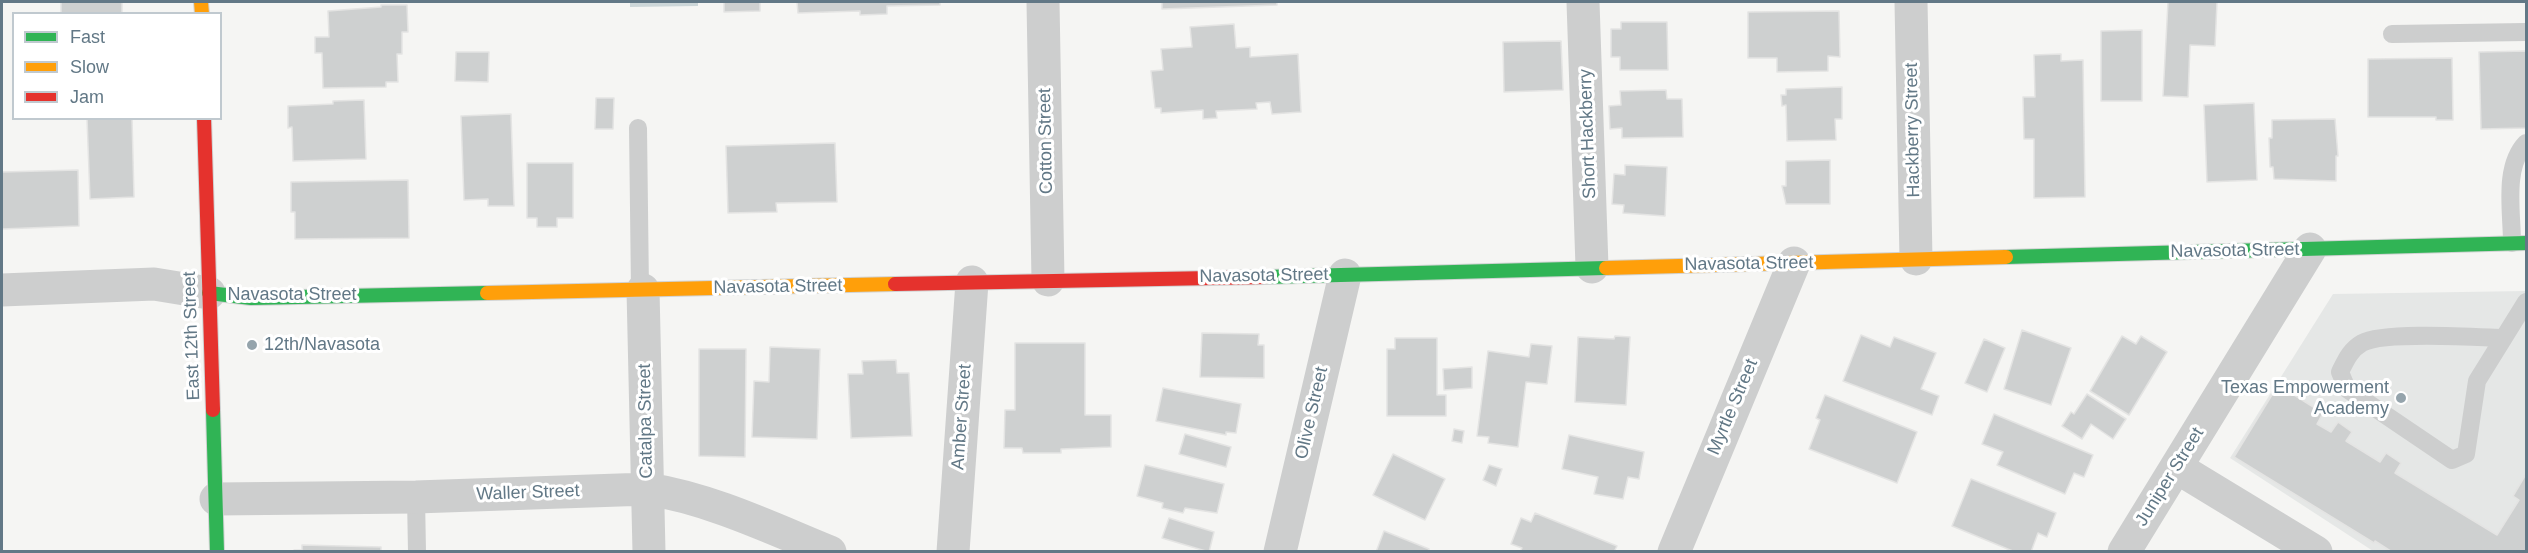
<!DOCTYPE html>
<style>
body{margin:0}
#map{position:relative;width:2528px;height:553px;overflow:hidden;background:#f5f5f3;font-family:Helvetica,sans-serif}
canvas{display:block}
.frame{position:absolute;inset:0;border:3px solid #627886;pointer-events:none}
.legend{position:absolute;left:12px;top:12px;width:210px;height:108px;box-sizing:border-box;background:#fff;border:2px solid #c0c9cf;margin:0;padding:8px 10px;list-style:none;font-size:18px;color:#627886}
.legend li{display:flex;align-items:center;gap:12px;height:30px}
.legend b{width:30px;border:2px solid #c0c9cf}
</style>
<div id="map">
<canvas width="2528" height="553"></canvas>
<div class="frame"></div>
<ul class="legend">
<li><b style="height:8px;background:#30b455"></b>Fast</li>
<li><b style="height:8px;background:#ff9f0a"></b>Slow</li>
<li><b style="height:8px;background:#e5322d"></b>Jam</li>
</ul>
</div>
<script>
const c = document.querySelector('canvas').getContext('2d');
c.lineJoin = 'round';
function paint(path, color) { c.fillStyle = color; c.fill(path, 'evenodd'); }
function strokePath(path, color, width, dash) { c.strokeStyle = color; c.lineWidth = width; c.lineCap = dash ? 'butt' : 'round'; c.setLineDash(dash || []); c.stroke(path); }
function write(font, color, halo, rows, align = 'center') {
  c.font = font + ' Helvetica,sans-serif'; c.lineWidth = 6; c.setLineDash([]); c.textBaseline = 'middle'; c.strokeStyle = halo; c.fillStyle = color; for (const [text, x, y, turn = 0] of rows) {
    c.save(); c.translate(x, y); c.rotate((+turn || 0) * Math.PI / 180); c.textAlign = isNaN(turn) ? turn : align; if (halo) c.strokeText(text, 0, 0); c.fillText(text, 0, 0); c.restore();
  }
}
const built = new Path2D(`
 M2526 291V551H2373L2230 458 2333 294Z`);
const water = new Path2D(`
 M630 2H698V6L630 7Z`);
const building = new Path2D(`
 M61 2H122V14H61Z
 M724 2H760V11L724 12Z
 M797 2H940V5L887 6V14L860 15V11L798 13Z
 M1162 2H1277V5L1162 9Z
 M2168 2H2217L2215 46 2190 45 2188 97 2163 96Z
 M381 5H407L408 32H402V54H397L398 82H386V87L323 88 322 53H315V37H329L328 11 381 7Z
 M1839 11 1840 57 1828 56V71L1777 72V58H1748V12Z
 M1621 22H1667L1668 70H1620V57H1611V29H1621Z
 M1234 24 1236 48 1250 47V57L1298 54 1301 112 1272 114 1270 102 1256 103 1257 109 1216 111 1217 118 1203 119V110L1161 113V108H1155L1151 71 1163 70 1161 49 1192 47 1190 27Z
 M2142 30V101H2101V31Z
 M1561 41 1563 90 1504 92 1503 42Z
 M2526 51V128L2481 129 2479 52Z
 M456 52H489L488 82 455 81Z
 M2061 54V61L2083 60 2085 197 2034 198V139H2024L2023 97H2035L2034 55Z
 M2452 58 2453 120H2436V117H2368V59Z
 M1842 87V119H1835L1836 140 1787 141 1786 105 1782 106 1781 95H1786V89Z
 M1666 90 1667 99H1682L1683 137 1622 138V128L1610 129 1609 106 1621 105 1620 91Z
 M596 98H614L613 129H595Z
 M364 100 366 159 293 161 292 127 288 128V106L333 104V101Z
 M2254 103 2257 180 2207 182 2204 105Z
 M511 114 514 206H488V199L464 200 461 116Z
 M87 118H132L134 197 90 199Z
 M2335 119 2338 156H2336V181L2274 179 2273 167H2270L2269 138H2272V120Z
 M835 143 837 202 776 203 777 212 728 213 726 146Z
 M1830 160V204H1786L1782 186H1786V161Z
 M527 163H573V218H557V227H537V218H527Z
 M1625 165 1667 167 1665 216 1623 213 1624 205 1612 204 1614 174 1625 175Z
 M78 170 79 226 2 229V172Z
 M408 180 409 238 295 239V212H291V182Z
 M2022 330 2071 348 2051 405 2004 389Z
 M1202 333 1259 334 1258 345H1264V378L1200 377Z
 M1861 335 1890 347 1894 337 1936 353 1921 389 1939 396 1932 415 1843 381Z
 M1615 336 1630 337 1626 405 1575 402 1578 337 1614 339Z
 M2122 336 2136 344 2141 336 2167 352 2129 415 2090 391Z
 M1395 338H1437V395H1446V416H1387V349H1395Z
 M1984 339 2005 348 1987 392 1965 383Z
 M1015 343H1085V415H1111V447L1061 449V453H1023L1022 448H1004L1005 410H1015Z
 M1531 344 1552 346 1547 384 1526 382 1518 447 1488 443 1489 437 1477 436 1488 351 1529 357Z
 M770 347 820 349 817 439 752 437 754 381 769 382Z
 M699 349H746L745 457 699 456Z
 M896 360 897 373H909L912 436 851 438 848 374H863L862 361Z
 M1472 367V388L1444 390 1443 369Z
 M2278 385 2323 413 2317 424 2331 432 2338 422 2352 432 2346 441 2380 462 2386 453 2401 463 2395 473 2497 535 2519 500 2513 496 2526 474V552H2392L2375 541 2374 543 2234 457Z
 M1163 388 1241 404 1236 433 1226 432V435L1156 421Z
 M2087 394 2126 419 2113 439 2091 424 2082 439 2062 426 2071 412 2074 414Z
 M1825 395 1917 432 1897 483 1809 449 1820 420 1816 418Z
 M1994 414 2093 455 2084 477 2074 473 2065 494 1997 465 2003 452 1982 444Z
 M1454 429 1464 431 1462 443 1452 441Z
 M1185 434 1231 447 1226 467 1179 454Z
 M1569 435 1644 452 1639 479 1628 477 1623 499 1594 494 1598 477 1562 469Z
 M1393 454 1445 479 1425 520 1373 495Z
 M1145 465 1224 484 1217 513 1185 508 1183 513 1162 508 1163 503 1137 496Z
 M1489 465 1502 469 1496 486 1483 480Z
 M1971 479 2056 513 2047 537 2038 533 2031 552H2015L1952 526Z
 M1535 513 1617 546 1614 552H1520L1522 548 1511 544 1521 518 1531 522Z
 M1169 518 1214 532 1209 552 1162 538Z
 M1384 531 1429 549 1428 552H1376Z
 M302 545 381 547V552H294V550H302Z`);
const lane = new Path2D(`
 M2392 34 2526 32
 M638 128 640 290
 M2512 243C2512 212 2503 167 2526 143
 M2503 338C2475 337 2383 331 2362 343 2350 350 2346 360 2340 372L2347 389 2452 460 2466 454 2477 381 2526 302
 M416 497 417 552`);
const street = new Path2D(`
 M1043 2 1048 280
 M1583 2 1592 267
 M1911 2 1916 259
 M2 290 154 284 209 293
 M643 290 649 552
 M2176 467 2316 552
 M216 499 416 497 648 489C711 499 771 528 830 552
 M953 552 972 282
 M1280 552 1345 275
 M1674 552 1794 263
 M2124 552 2310 249`);
const fast = new Path2D(`
 M2006 257 2526 243
 M1265 277 1606 268
 M209 293 251 298 487 293
 M213 410 217 552`);
const slow = new Path2D(`
 M201 2 202 14
 M1606 268 2006 257
 M487 293 895 284`);
const jam = new Path2D(`
 M204 118 213 410
 M895 284 1265 277`);
const markers = [
 [252,345,6,"#95a4ac"],
 [2401,398,6,"#95a4ac"]
];
const streetNames = [
 ["Hackberry Street",1913,130,-91],
 ["Short Hackberry",1588,134,-92],
 ["Cotton Street",1046,141,-91],
 ["Navasota Street",2235,251,-1],
 ["Navasota Street",1749,264,-1],
 ["Navasota Street",1264,276,-1],
 ["Navasota Street",778,287,-1],
 ["Navasota Street",292,295],
 ["East 12th Street",192,336,-92],
 ["Myrtle Street",1733,407,-67],
 ["Olive Street",1312,413,-77],
 ["Amber Street",962,417,-86],
 ["Catalpa Street",646,421,-91],
 ["Juniper Street",2170,477,-58],
 ["Waller Street",528,493,-2]
];
const poiNames = [
 ["12th/Navasota",264,345],
 ["Texas Empowerment",2389,388,"right"],
 ["Academy",2389,409,"right"]
];
paint(built, '#e5e7e6');
paint(water, '#ccd6d8');
paint(building, '#ced0d0');
strokePath(building, '#e4e4e3', 1.5);
strokePath(fast, '#d1d3d3', 16);
strokePath(slow, '#d1d3d3', 16);
strokePath(jam, '#d1d3d3', 16);
strokePath(lane, '#cdcece', 18);
strokePath(street, '#cdcece', 33);
strokePath(fast, '#30b455', 14);
strokePath(slow, '#ff9f0a', 14);
strokePath(jam, '#e5322d', 14);
for (const [x, y, r, color] of markers) { const dot = new Path2D(); dot.arc(x, y, r, 0, 2 * Math.PI); c.fillStyle = color; c.fill(dot); strokePath(dot, '#fff', 2); }
write('18px', '#627886', '#fff', streetNames);
write('18px', '#627886', '#fff', poiNames, 'left');
</script>
